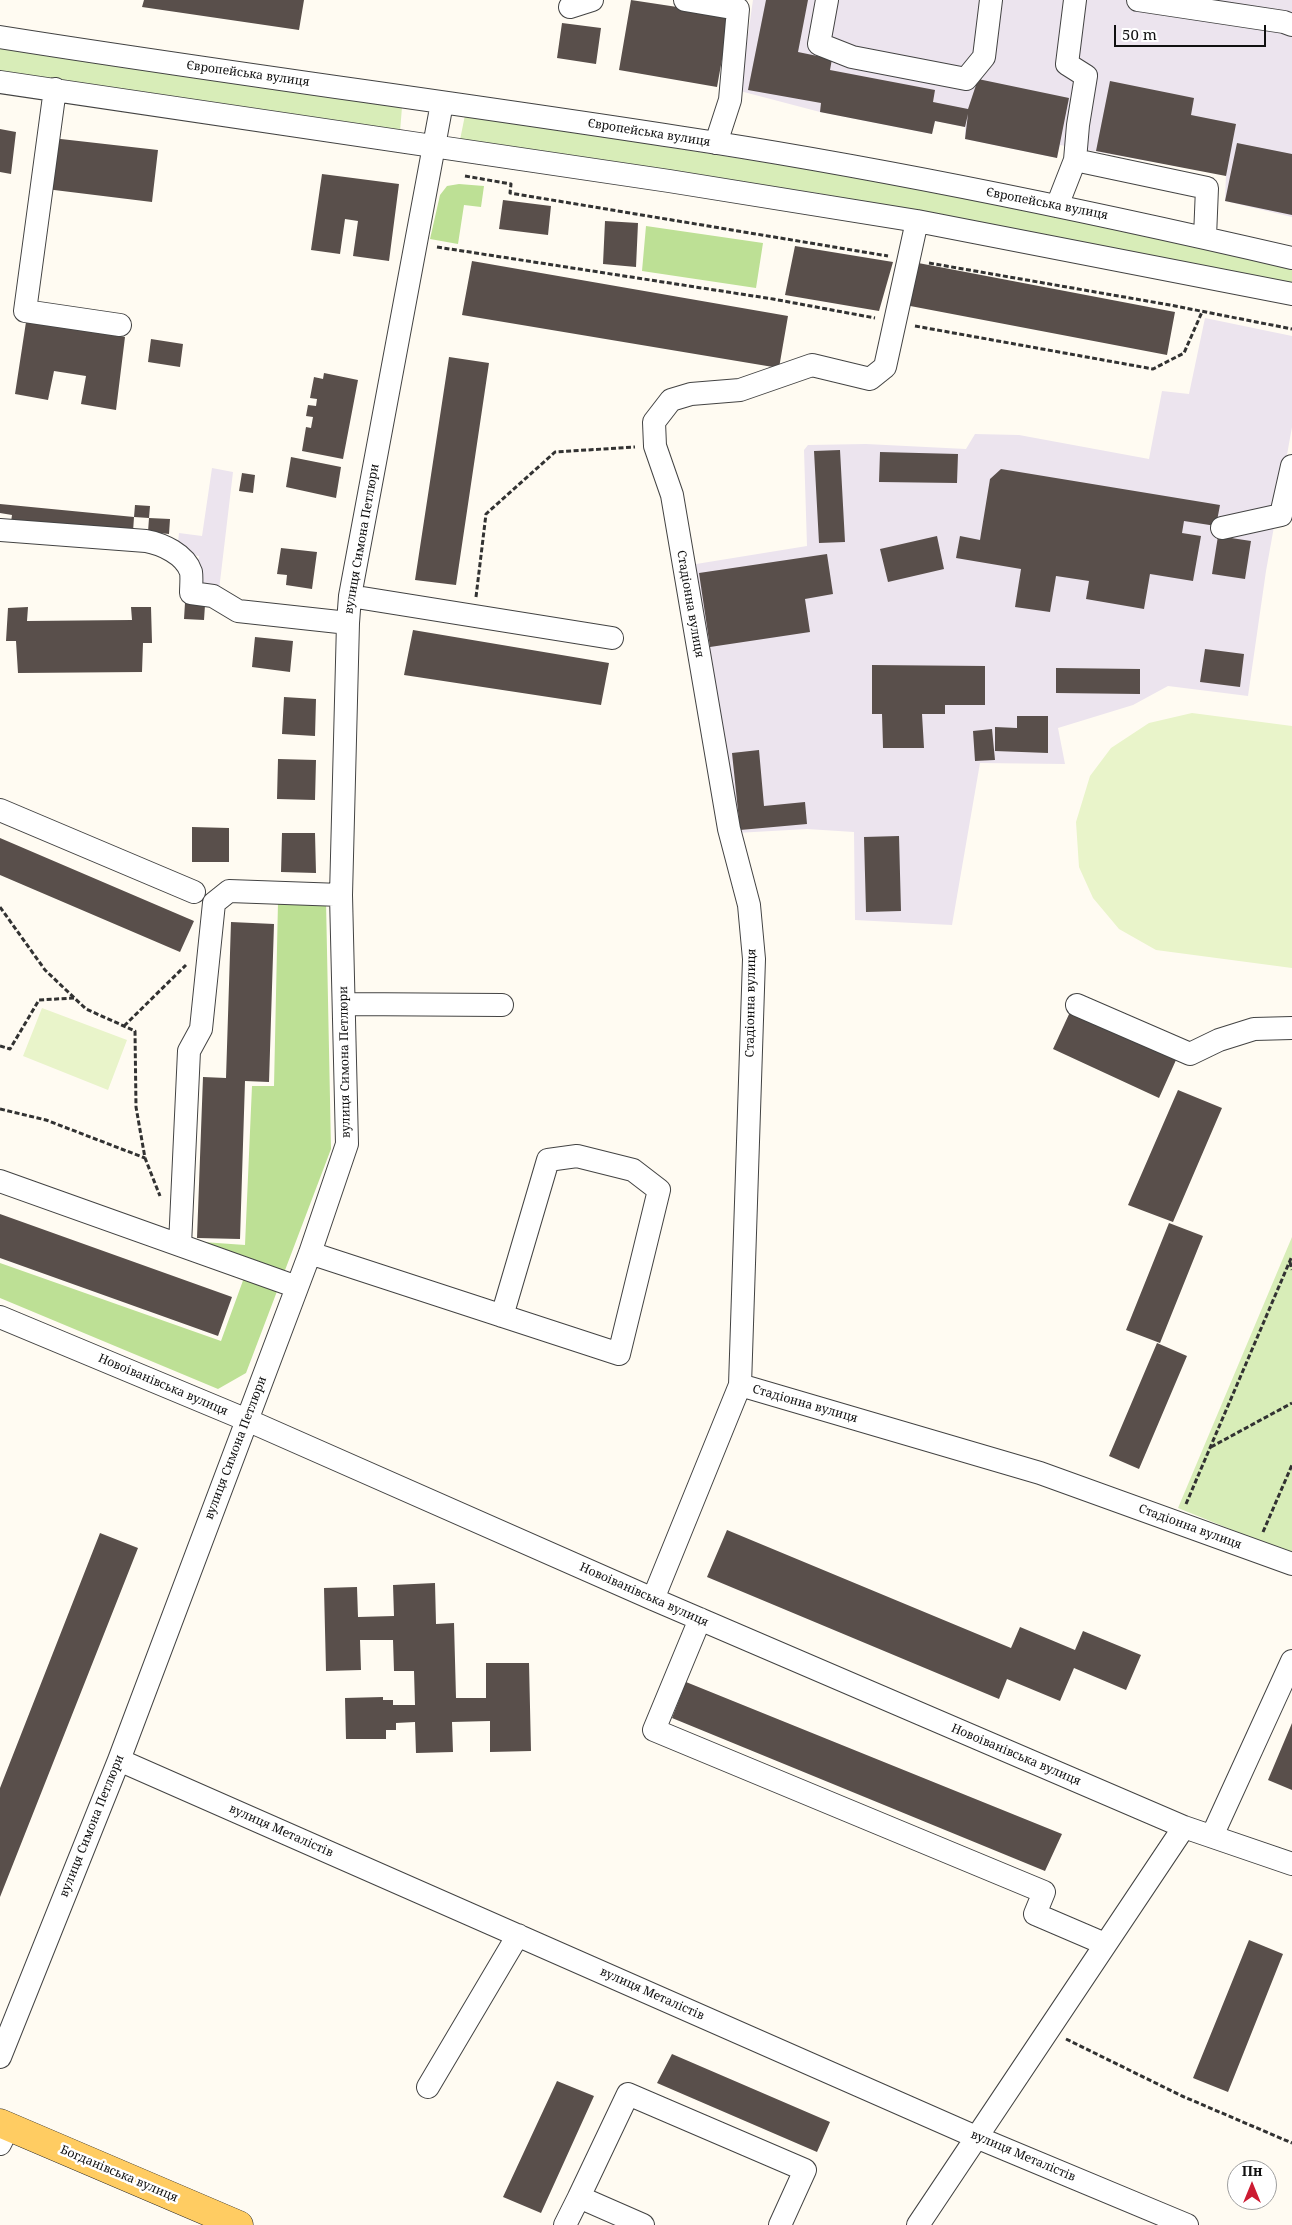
<!DOCTYPE html>
<meta charset="utf-8">
<style>
body{margin:0}
#map{position:relative;width:1292px;height:2225px;overflow:hidden;background:#fffbf2;font-family:"Noto Serif",serif}
canvas{display:block}
.north{position:absolute;left:1227px;top:2160px;width:50px;height:50px;box-sizing:border-box;background:#fff;border:1px solid #9f9f9f;border-radius:50%;rotate:0deg;font-size:14px;font-weight:700;line-height:20px;text-align:center;color:#101010}
.north::after{content:'';display:block;margin:auto;width:18px;height:22px;background:#cc1b32;clip-path:polygon(50% 0,100% 100%,50% 72%,0 100%)}
.scale{position:absolute;left:1114px;top:25px;width:152px;height:22px;box-sizing:border-box;border:2px solid #101010;border-top:0;padding-left:6px;font-size:15px;line-height:18px;white-space:nowrap;color:#101010;-webkit-text-stroke:4px #fff;paint-order:stroke}
</style>
<div id="map">
<canvas width="1292" height="2225"></canvas>
<div class="north">Пн</div>
<div class="scale">50 m</div>
</div>
<script>
const c = document.querySelector('canvas').getContext('2d');
c.lineJoin = 'round';
function paint(path, color) { c.fillStyle = color; c.fill(path, 'evenodd'); }
function strokePath(path, color, width, dash) { c.strokeStyle = color; c.lineWidth = width; c.lineCap = dash ? 'butt' : 'round'; c.setLineDash(dash || []); c.stroke(path); }
function write(font, color, halo, rows, align = 'center') {
  c.font = font + ' "Noto Serif",serif'; c.lineWidth = 5; c.setLineDash([]); c.textBaseline = 'middle'; c.strokeStyle = halo; c.fillStyle = color; for (const [text, x, y, turn = 0] of rows) {
    c.save(); c.translate(x, y); c.rotate((+turn || 0) * Math.PI / 180); c.textAlign = isNaN(turn) ? turn : align; if (halo) c.strokeText(text, 0, 0); c.fillText(text, 0, 0); c.restore();
  }
}
const industrial = new Path2D(`
 M753 0H1292V217L1225 201 1226 175 1060 145 1057 158 965 139V127L935 121 932 134 820 112 740 91Z
 M1205 318 1292 336V427L1266 571 1248 696 1168 686 1133 705 1058 728 1065 764 980 763 952 925 855 920 854 832 807 829 736 833 690 565 807 546 804 450 808 445 866 444 966 449 975 434 1019 435 1149 459 1162 391 1189 394Z
 M212 468 233 472 219 590 195 587 199 556 177 553 179 533 202 536Z`);
const green = new Path2D(`
 M0 47 402 107 400 132 0 74Z
 M465 115 819 171 998 204 1292 265V287L995 226 817 193 460 140Z
 M1292 1237V1554L1178 1508Z`);
const forest = new Path2D(`
 M459 184 484 186 481 207 464 205 458 244 430 239 440 195 447 186Z
 M646 226 763 243 756 288 642 271Z
 M326 901 331 1149 246 1373 218 1389 0 1298V1263L221 1341 249 1264 189 1241 245 1245 252 1086H274L278 902Z`);
const pitch = new Path2D(`
 M1192 713 1292 726V968L1156 950 1119 929 1093 898 1079 867 1076 822 1090 776 1111 748 1149 723Z
 M42 1008 127 1040 108 1090 23 1056Z`);
const building = new Path2D(`
 M144 0H304L299 30 142 7Z
 M631 0 730 15 717 87 619 70Z
 M766 0H808L798 52 832 59 830 70 935 90 933 102 968 109 978 79 1069 98 1057 158 965 139 968 114 965 127 935 121 932 134 820 112 821 103 748 90Z
 M562 23 601 28 596 64 557 58Z
 M1110 81 1194 98 1191 115 1236 124 1226 176 1096 151Z
 M0 129 16 132 11 174 0 172Z
 M52 138 158 150 152 202 46 189Z
 M1237 143 1292 154V215L1225 201Z
 M322 174 399 184 389 261 353 256 358 221 345 219 340 254 311 250Z
 M503 200 551 206 548 235 499 229Z
 M605 221 638 223 636 267 603 264Z
 M795 246 893 262 879 311 785 295Z
 M472 261 788 316 779 368 462 315Z
 M913 262 1175 312 1167 355 905 305Z
 M26 322 125 337 116 410 81 404 86 376 54 371 48 400 15 394Z
 M151 339 183 344 180 367 148 362Z
 M449 357 489 363 456 585 415 580Z
 M324 373 358 380 343 459 302 451 306 427 311 428 313 417 306 416 308 405 316 406 317 399 310 398 314 377 323 379Z
 M840 450 845 542 819 543 814 451Z
 M880 452 958 454 957 483 879 482Z
 M291 457 341 467 336 498 286 487Z
 M1001 469 1220 505 1216 526 1184 521 1182 533 1201 536 1193 581 1150 574 1144 609 1086 599 1089 581 1056 576 1050 612 1015 607 1021 569 956 558 960 536 980 540 990 479Z
 M242 473 255 475 253 493 239 491Z
 M0 504 134 517 133 532 11 522 12 515 0 513Z
 M135 505 150 506 149 518 134 517Z
 M149 518 170 519 169 534 148 532Z
 M937 536 944 569 888 582 880 549Z
 M1218 536 1251 541 1245 579 1212 574Z
 M281 548 317 552 312 589 286 585 287 575 277 574Z
 M827 554 833 594 805 599 810 632 710 647 699 573Z
 M185 603 205 605 204 620 184 619Z
 M28 607 27 621 132 620 131 607H151L152 643H143L142 672 18 673 16 641H6L8 608Z
 M413 630 609 663 601 705 404 675Z
 M255 637 293 641 290 672 252 667Z
 M1205 649 1244 654 1240 687 1200 682Z
 M872 665 985 666V705H945V714H922L924 748H883L882 714H872Z
 M1056 668 1140 669V694L1056 693Z
 M284 697 316 699 315 736 282 734Z
 M1017 716H1048V753L995 751V727L1017 728Z
 M992 729 995 760 975 761 973 731Z
 M759 750 764 806 805 802 807 824 740 830 732 753Z
 M278 759 316 760 315 800 277 799Z
 M192 827 229 828V862H192Z
 M282 833H315L316 873 281 872Z
 M899 836 901 911 866 912 864 837Z
 M0 838 194 921 180 952 0 875Z
 M231 922 274 924 269 1082 245 1081 240 1239 197 1238 203 1077 226 1078Z
 M1070 1012 1176 1060 1159 1098 1053 1049Z
 M1178 1090 1222 1108 1173 1222 1128 1205Z
 M0 1214 232 1297 218 1336 0 1258Z
 M1169 1223 1203 1236 1160 1343 1126 1330Z
 M1157 1343 1187 1356 1139 1469 1109 1456Z
 M727 1530 1011 1648 1020 1627 1075 1650 1083 1631 1141 1655 1126 1690 1074 1668 1060 1701 1007 1679 999 1699 707 1577Z
 M100 1533 138 1548 0 1897V1788Z
 M435 1583 436 1624 454 1623 456 1698H486V1663H529L531 1751 490 1752V1721L452 1722 453 1752 416 1753 415 1722 396 1723V1730H386V1739H346L345 1698 383 1697V1700H393V1705H415L414 1671H394L393 1640H360L361 1670 326 1671 324 1588 357 1587 358 1617 394 1616 393 1585Z
 M686 1682 1062 1834 1045 1871 672 1718Z
 M1292 1723V1790L1268 1780Z
 M1249 1940 1283 1954 1228 2092 1193 2078Z
 M672 2054 830 2122 817 2152 657 2083Z
 M557 2081 594 2096 541 2213 503 2197Z`);
const path = new Path2D(`
 M465 176 511 184 510 193 888 256
 M437 247 773 299 875 318
 M929 263 1170 305 1292 329
 M915 326 1153 369 1184 353 1202 312
 M476 597 486 514 555 452 635 447
 M0 907 45 970 86 1009 135 1031 136 1107 145 1158 160 1196
 M124 1026 186 965
 M0 1046 10 1049 39 1000 74 998
 M0 1109 46 1120 145 1158
 M1290 1262 1292 1270
 M1211 1447 1292 1403
 M1186 1504 1292 1256
 M1263 1532 1292 1465
 M1066 2039 1182 2096 1292 2143`);
const minor = new Path2D(`
 M685 0 738 9 730 100 716 143
 M827 0 819 44 852 57 966 79 984 57 991 0
 M1075 0 1067 64 1086 76 1078 125 1075 160
 M1138 0 1284 22 1292 25
 M570 7 592 0
 M0 37C226 73 452 102 678 137 884 168 1089 211 1292 258
 M0 82 669 181 917 221 1292 294
 M55 89 25 311 120 325
 M1057 206 1075 160 1207 188 1205 237
 M917 221 885 367 870 379 812 365 740 390 691 394 671 400 654 422 655 446 672 495 729 829 749 905 754 959 740 1385 1040 1473 1292 1564
 M1222 528 1281 515 1292 466
 M0 530 146 541C162 544 185 554 191 572 192 578 191 587 191 593L213 596 238 611 348 623
 M350 596 612 638
 M0 810 194 892
 M344 1004 502 1005
 M1077 1005 1190 1054 1219 1040 1254 1029 1292 1028
 M0 1181 297 1287
 M180 1245 189 1051 201 1029 214 903 229 891 341 895
 M310 1253 619 1354 659 1190 633 1170 577 1156 548 1160 502 1316
 M0 1317 247 1420 653 1599 1184 1827 1292 1864
 M653 1599 740 1385
 M700 1619 654 1730 1044 1892 1035 1914 1105 1944
 M119 1760 976 2137 1187 2225
 M1212 1836 1292 1661
 M0 2057 119 1760 310 1253 347 1144 341 895 348 623 350 596 442 103
 M428 2087 518 1935
 M0 2144 9 2126
 M565 2225 579 2197
 M643 2225 579 2197 628 2094 805 2170 780 2225
 M918 2225 1184 1827`);
const major = new Path2D(`
 M0 2123 239 2225`);
const streetNames = [
 ["Європейська вулиця",248,74,8],
 ["Європейська вулиця",649,133,9],
 ["Європейська вулиця",1047,204,11],
 ["вулиця Симона Петлюри",362,539,-80],
 ["Стадіонна вулиця",690,604,80],
 ["Стадіонна вулиця",751,1003,-89],
 ["вулиця Симона Петлюри",345,1062,-91],
 ["Новоіванівська вулиця",163,1385,23],
 ["Стадіонна вулиця",805,1404,16],
 ["вулиця Симона Петлюри",236,1448,-69],
 ["Стадіонна вулиця",1190,1527,20],
 ["Новоіванівська вулиця",644,1595,24],
 ["Новоіванівська вулиця",1016,1755,23],
 ["вулиця Симона Петлюри",92,1826,-68],
 ["вулиця Металістів",281,1831,24],
 ["вулиця Металістів",652,1994,24],
 ["вулиця Металістів",1023,2156,23],
 ["Богданівська вулиця",119,2174,23]
];
paint(industrial, '#ece4ee');
paint(green, '#d8edb8');
paint(forest, '#bde095');
paint(pitch, '#e9f4ca');
paint(building, '#594f4b');
strokePath(minor, '#434343', 24);
strokePath(major, '#212121', 29);
strokePath(path, '#323232', 3, [5, 2.5]);
strokePath(minor, '#fff', 22);
strokePath(major, '#ffcc62', 28);
write('12px', '#101010', '#fff', streetNames);
</script>
